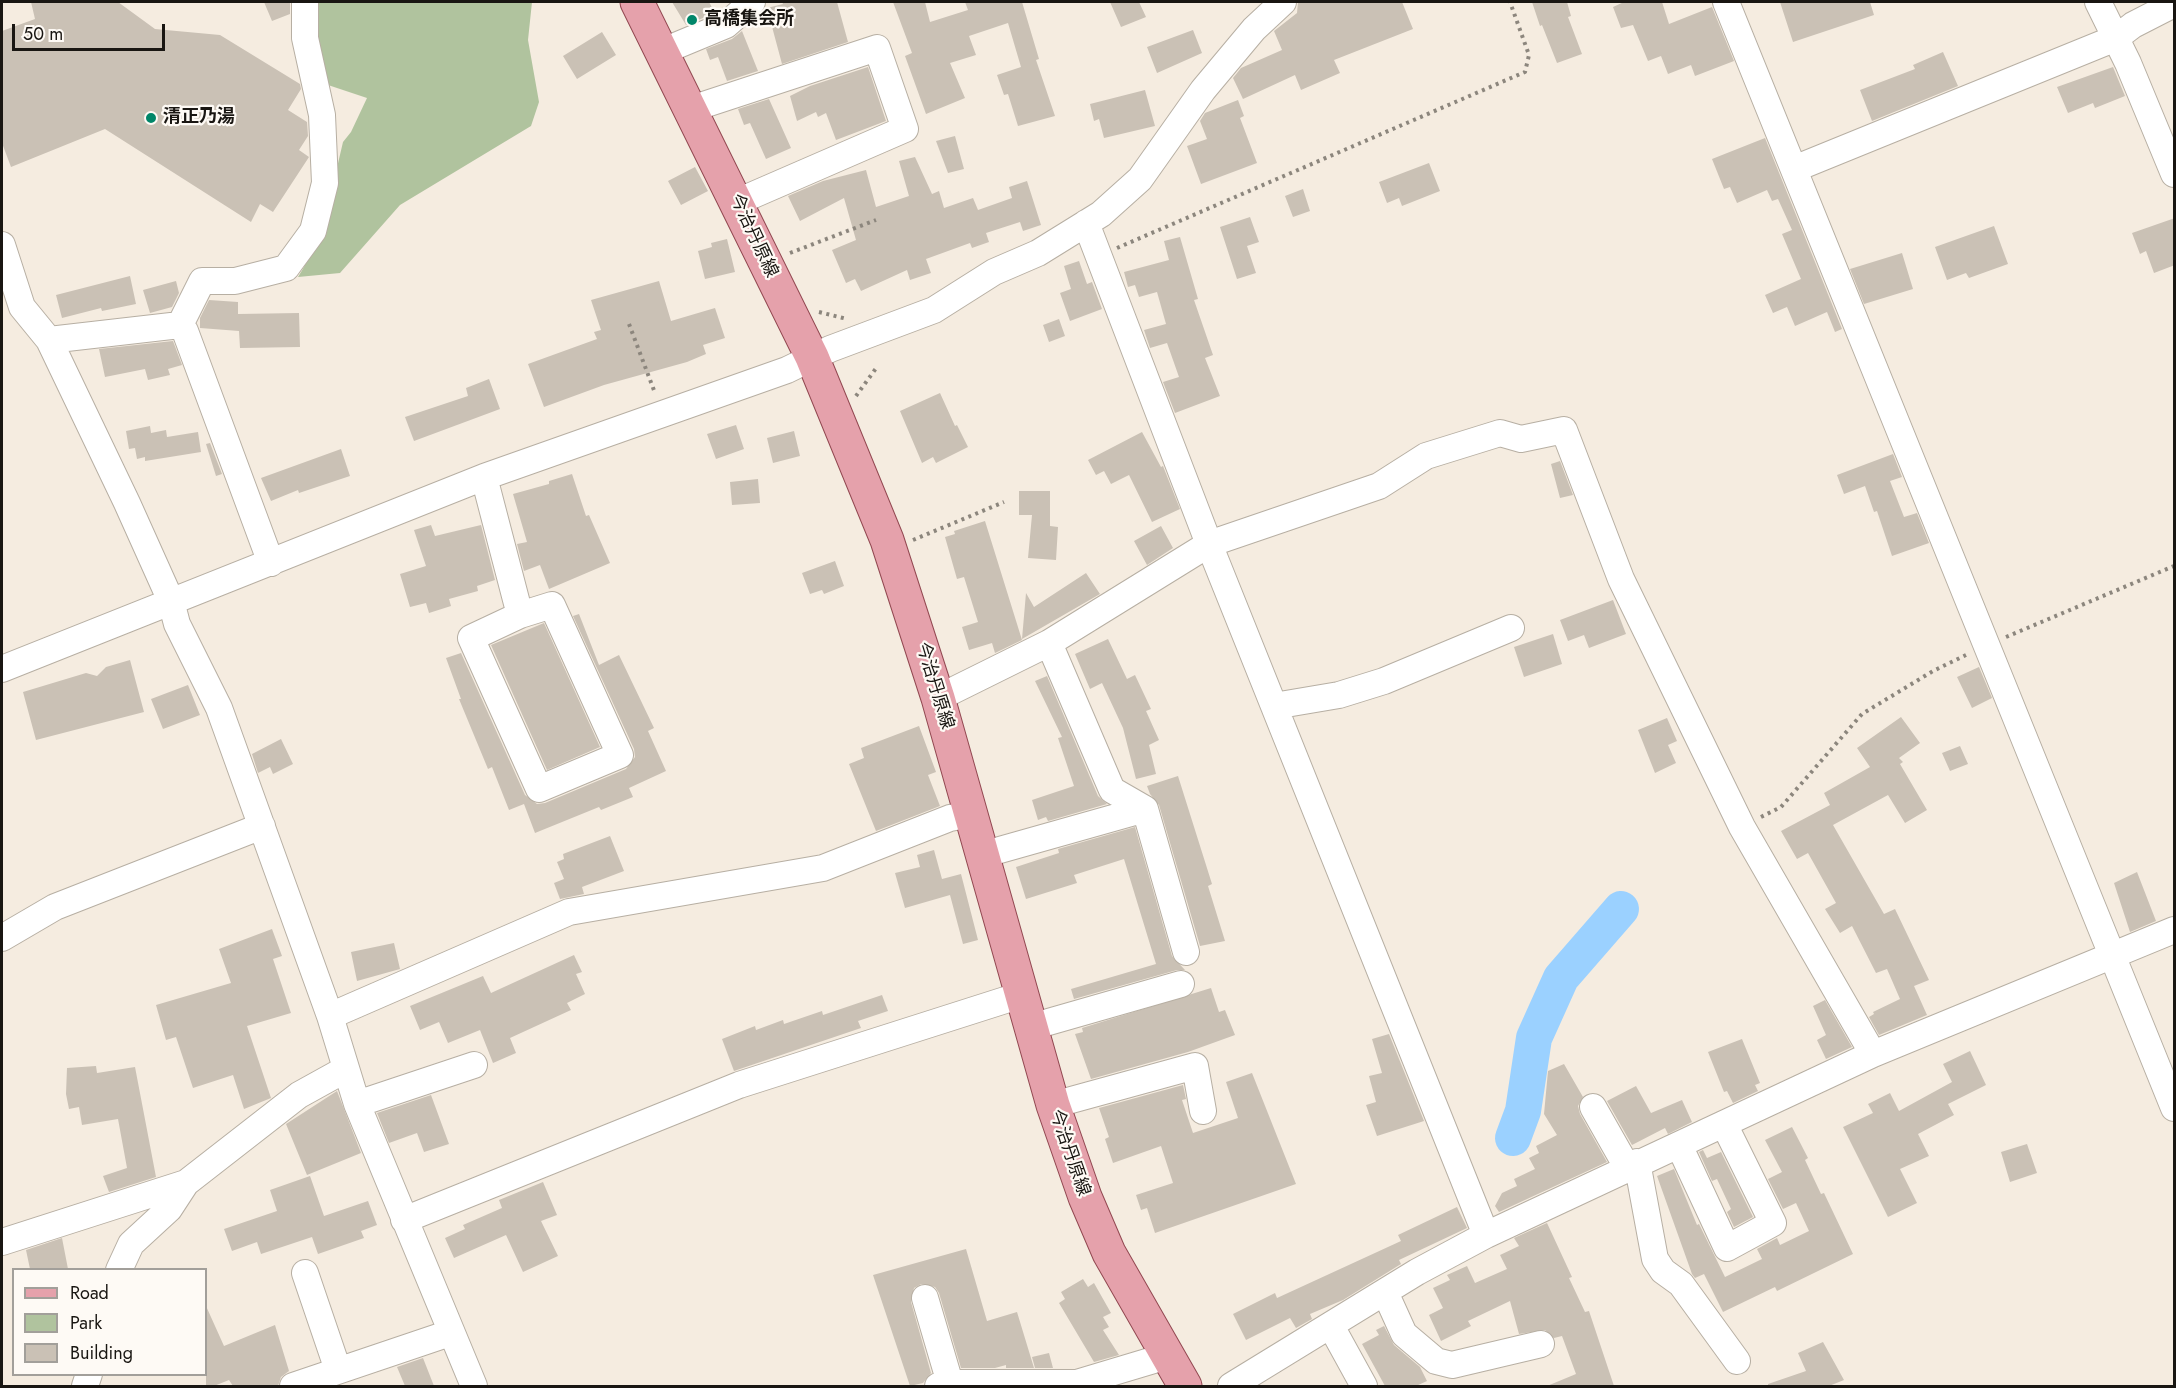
<!DOCTYPE html>
<meta charset="utf-8">
<style>
body{margin:0}
#map{position:relative;width:2176px;height:1388px;overflow:hidden;background:#f5ece0;font-family:Jost,sans-serif}
canvas{display:block}
.frame{position:absolute;inset:0;border:3px solid #191612;pointer-events:none}
.legend{position:absolute;left:12px;top:1268px;width:195px;height:108px;box-sizing:border-box;background:#fefaf5;border:2px solid #a29f9a;margin:0;padding:8px 10px;list-style:none;font-size:18px;color:#191612}
.legend li{display:flex;align-items:center;gap:12px;height:30px}
.legend b{width:30px;border:2px solid #a29f9a}
.scale{position:absolute;left:12px;top:24px;width:153px;height:27px;box-sizing:border-box;border:3px solid #191612;border-top:0;padding-left:8px;font-size:18px;line-height:21px;white-space:nowrap;color:#191612;-webkit-text-stroke:4px #fefaf5;paint-order:stroke}
</style>
<div id="map">
<canvas width="2176" height="1388"></canvas>
<div class="frame"></div>
<ul class="legend">
<li><b style="height:8px;background:#e5a1ab"></b>Road</li>
<li><b style="height:16px;background:#b0c39e"></b>Park</li>
<li><b style="height:16px;background:#cac1b5"></b>Building</li>
</ul>
<div class="scale">50 m</div>
</div>
<script>
const c = document.querySelector('canvas').getContext('2d');
c.lineJoin = 'round';
function paint(path, color) { c.fillStyle = color; c.fill(path, 'evenodd'); }
function strokePath(path, color, width, dash) { c.strokeStyle = color; c.lineWidth = width; c.lineCap = dash ? 'butt' : 'round'; c.setLineDash(dash || []); c.stroke(path); }
function write(font, color, halo, rows, align = 'center') {
  c.font = font + ' Jost,"Noto Sans JP",sans-serif'; c.lineWidth = 4.5; c.setLineDash([]); c.textBaseline = 'middle'; c.strokeStyle = halo; c.fillStyle = color; for (const [text, x, y, turn = 0] of rows) {
    c.save(); c.translate(x, y); c.rotate((+turn || 0) * Math.PI / 180); c.textAlign = isNaN(turn) ? turn : align; if (halo) c.strokeText(text, 0, 0); c.fillText(text, 0, 0); c.restore();
  }
}
const green = new Path2D(`
 M319 2H532L528 40 539 102 531 126 400 205 340 273 298 277C324 237 332 188 343 142L351 132 367 98 325 84 315 38Z`);
const river = new Path2D(`
 M1513 1138 1523 1111 1534 1038 1561 978 1621 909`);
const building = new Path2D(`
 M31 2H118L155 29 220 35 300 84 301 89 288 110 307 122 308 136 299 150 309 157 273 212 260 204 251 222 105 129 11 167 2 143V31L35 19Z
 M264 2H290V14L272 21Z
 M672 2H709L715 13 686 25Z
 M782 2H837L848 42 782 64 767 8 783 4Z
 M893 2H925L930 22 968 10 965 2H1022L1039 59 1036 60 1055 116 1018 126 1008 94 1004 95 997 75 1021 67 1008 23 969 36 976 55 950 63 965 98 926 114 905 56 912 53Z
 M1110 2H1139L1146 17 1121 27Z
 M1298 2H1402L1413 29 1334 60 1340 73 1301 90 1295 75 1243 99 1233 78 1241 68 1282 50 1274 31 1297 13Z
 M1532 2H1567L1571 16 1568 17 1582 54 1557 63 1542 25 1540 26Z
 M1624 2H1662L1669 24 1712 7 1734 61 1695 76 1691 65 1668 74 1661 56 1648 61 1633 25 1621 28 1613 7Z
 M1780 2H1870L1874 15 1793 42Z
 M1193 30 1202 53 1157 73 1147 47Z
 M742 31 758 71 727 81 718 57 710 60 706 49 732 39Z
 M602 32 616 55 577 79 563 56Z
 M1943 52 1958 86 1872 121 1860 90 1915 69 1913 65Z
 M868 67 886 121 836 140 826 113 818 117 816 112 797 121 790 96 810 86Z
 M2113 67 2125 96 2095 108 2093 103 2068 113 2057 87Z
 M1145 90 1155 126 1104 138 1099 119 1094 121 1090 104Z
 M769 99 791 148 766 159 750 123 744 125 738 109Z
 M1238 100 1244 116 1240 118 1257 163 1201 184 1187 146 1207 139 1200 121 1205 113Z
 M955 136 964 169 948 173 936 141Z
 M1765 138 1842 329 1835 332 1827 312 1795 326 1787 307 1773 313 1765 295 1801 279 1782 234 1792 230 1778 199 1772 201 1767 190 1737 203 1730 187 1724 189 1712 159Z
 M915 157 932 194 939 191 944 208 973 198 978 210 1012 198 1009 187 1027 181 1041 225 1023 231 1020 222 986 233 989 242 972 248 970 243 926 259 931 273 910 280 907 270 861 291 855 279 846 283 832 250 856 240 844 198 800 221 788 196 823 181 866 170 876 207 909 196 899 161Z
 M1429 163 1440 191 1402 206 1399 198 1387 203 1379 182Z
 M695 167 708 191 681 205 668 181Z
 M1303 189 1310 211 1293 217 1285 196Z
 M1250 217 1259 242 1247 246 1256 273 1237 279 1220 227Z
 M2175 218V265L2154 273 2146 251 2140 254 2132 233Z
 M1994 226 2008 264 1969 278 1966 273 1947 280 1935 247Z
 M1180 237 1198 299 1194 300 1213 355 1205 358 1220 396 1175 413 1163 382 1179 377 1167 343 1150 348 1144 330 1166 324 1157 292 1139 297 1135 285 1128 287 1124 272 1169 260 1164 241Z
 M727 239 735 272 705 279 698 251 712 247 711 243Z
 M1902 253 1913 289 1864 304 1850 269Z
 M1079 261 1087 284 1092 282 1102 309 1070 321 1060 293 1071 289 1064 266Z
 M130 276 136 304 102 311 101 308 62 318 56 295Z
 M176 281 179 293 172 307 150 313 143 290Z
 M659 281 671 321 715 308 725 338 703 345 706 354 687 362 604 385 544 407 528 364 597 339 594 332 601 330 591 300Z
 M209 300 238 302V314L299 313 300 347 240 348 239 331 200 328V318Z
 M1059 319 1065 336 1049 342 1043 325Z
 M173 341 182 365 168 369 170 375 148 380 145 369 105 377 99 349Z
 M489 379 500 409 414 441 405 417 468 396 466 388Z
 M940 393 955 426 957 425 968 447 936 463 933 457 922 463 900 411Z
 M736 425 744 449 716 459 707 434Z
 M150 426 151 433 166 430 167 437 198 432 201 452 145 461V457L137 459 135 448 129 449 126 431Z
 M794 431 800 456 773 463 767 438Z
 M1142 432 1161 467 1163 466 1180 509 1152 522 1129 475 1111 484 1104 471 1096 475 1088 460Z
 M210 443 222 474 216 476 206 444Z
 M341 449 350 476 299 493 298 490 271 501 261 478Z
 M1893 454 1902 477 1890 481 1904 517 1917 513 1929 543 1892 556 1877 511 1874 512 1865 486 1844 494 1837 475Z
 M1560 461 1573 495 1560 498 1551 464Z
 M572 474 586 516 589 515 610 563 549 589 540 565 524 571 517 544 527 542 513 494 549 484V481Z
 M758 479 760 503 732 505 730 482Z
 M1019 491H1050V526L1058 527 1056 560 1028 558 1032 515H1019Z
 M985 521 1022 640 995 653 992 643 969 650 962 627 978 622 964 577 957 579 945 537 955 534 954 531Z
 M431 525 435 536 481 525 495 580 477 586 478 591 449 599 451 606 429 613 426 603 410 607 400 574 426 566 414 530Z
 M1161 526 1173 548 1147 565 1134 541Z
 M835 561 844 586 824 594 822 590 810 594 802 573Z
 M1086 573 1100 594 1022 639 1026 593 1034 607Z
 M1613 600 1626 634 1589 648 1584 635 1568 641 1560 620Z
 M579 614 599 665 619 655 654 728 648 731 666 771 629 788 633 797 601 810 599 807 535 833 524 804 509 810 492 767 488 769 459 699H461L446 658 461 653 525 795 537 804 545 803 626 769 635 757 634 749 573 616Z
 M544 623 600 747 547 770 491 645Z
 M1553 634 1562 664 1524 677 1514 647Z
 M1108 639 1127 679 1135 675 1151 709 1146 711 1159 740 1149 745 1156 774 1136 779 1123 728 1102 683 1090 689 1075 654Z
 M130 660 144 712 36 740 23 692 86 673 97 676 106 667Z
 M1979 667 1992 698 1972 708 1957 677Z
 M1047 676 1098 796 1107 804 1048 821 1046 817 1038 820 1032 800 1074 786 1058 738 1062 737 1035 681Z
 M188 685 200 715 163 729 151 699Z
 M1901 717 1920 743 1899 758 1903 762 1900 764 1927 810 1905 823 1888 795 1833 825 1884 914 1895 909 1929 980 1914 986 1927 1015 1879 1035 1869 1017 1874 1014 1873 1012 1900 999 1887 969 1876 973 1852 926 1840 933 1825 909 1836 903 1808 853 1797 859 1781 831 1830 805 1824 793 1870 767 1857 748Z
 M1667 718 1677 741 1668 745 1676 763 1655 773 1638 730Z
 M919 726 936 772 928 775 940 806 876 831 849 764 864 758 861 748Z
 M281 739 293 764 273 774 270 767 258 773 252 754Z
 M1960 746 1968 764 1950 771 1942 753Z
 M1178 776 1212 884 1208 886 1225 941 1200 946 1159 805 1150 794 1147 786Z
 M1135 827 1172 956 1185 970H1177L1074 999 1071 989 1156 964 1124 859 1074 875 1077 883 1026 899 1016 867 1059 853 1058 849Z
 M610 836 624 871 582 887 584 894 560 899 554 883 564 879 557 862 564 859 563 854Z
 M934 850 942 879 961 874 978 940 963 944 950 895 905 908 895 873 920 867 917 855Z
 M2137 872 2156 921 2130 932 2114 883Z
 M272 929 282 956 273 959 291 1013 247 1026 271 1098 244 1109 233 1075 193 1088 176 1037 166 1040 156 1005 231 983 219 949Z
 M394 943 400 969 357 981 351 952Z
 M574 955 582 972 576 974 585 994 567 1003 571 1010 510 1038 516 1053 493 1063 480 1030 448 1043 439 1022 420 1030 410 1006 483 976 491 993Z
 M1211 988 1219 1012 1225 1010 1235 1035 1188 1052 1091 1079 1075 1034 1083 1032 1082 1028Z
 M882 995 888 1011 858 1021 861 1028 734 1071 722 1039 755 1026 756 1030 783 1020 784 1024 822 1011 823 1015Z
 M1825 1000 1852 1047 1826 1059 1817 1040 1826 1035 1813 1006Z
 M1389 1034 1424 1121 1377 1136 1366 1105 1376 1102 1369 1076 1382 1073 1372 1039Z
 M1742 1039 1760 1083 1755 1085 1758 1091 1733 1103 1727 1091 1724 1092 1708 1052Z
 M1970 1051 1986 1085 1948 1104 1954 1115 1918 1134 1929 1156 1900 1169 1917 1203 1888 1217 1843 1127 1873 1113 1868 1104 1890 1093 1899 1111 1952 1082 1943 1064Z
 M1564 1064 1583 1097 1578 1106 1580 1114 1607 1162 1499 1212 1495 1206 1502 1193 1517 1186 1514 1179 1535 1169 1529 1158 1539 1153 1536 1146 1557 1135 1544 1114 1548 1071Z
 M96 1066 97 1073 135 1067 156 1177 109 1192 103 1176 127 1168 118 1119 82 1125 79 1107 69 1109 66 1094 67 1068Z
 M1252 1073 1296 1184 1155 1233 1147 1208 1141 1210 1136 1195 1173 1183 1161 1146 1113 1163 1105 1139 1109 1137 1099 1108 1183 1085 1186 1099 1182 1100 1193 1133 1238 1118 1226 1082Z
 M1636 1086 1651 1113 1682 1100 1692 1122 1668 1134 1665 1128 1632 1145 1607 1101Z
 M337 1091 361 1153 307 1175 286 1124Z
 M431 1095 449 1144 424 1152 417 1133 389 1143 377 1113Z
 M1792 1127 1808 1158 1805 1160 1821 1194 1824 1193 1853 1254 1777 1291 1775 1287 1723 1312 1704 1274 1695 1278 1692 1274 1657 1176 1674 1169 1697 1225 1699 1224 1725 1277 1762 1259 1757 1249 1777 1238 1780 1245 1809 1231 1796 1203 1783 1209 1768 1179 1782 1172 1765 1140Z
 M2027 1144 2037 1173 2010 1182 2001 1152Z
 M1703 1150 1707 1158 1721 1152 1753 1217 1734 1227 1727 1212 1731 1209 1717 1179 1712 1181 1699 1152Z
 M310 1176 324 1216 368 1201 377 1225 361 1231 364 1238 318 1254 312 1237 261 1254 257 1242 232 1251 224 1229 277 1211 270 1190Z
 M543 1182 557 1215 541 1221 558 1256 523 1272 506 1235 454 1258 445 1238 465 1229 463 1225 502 1208 499 1200Z
 M1457 1207 1467 1228 1399 1260 1401 1264 1343 1300 1310 1314 1312 1319 1296 1328 1290 1318 1246 1340 1233 1314 1275 1293 1277 1298 1401 1241 1398 1235Z
 M1547 1223 1572 1277 1569 1278 1585 1312 1589 1311 1614 1386H1547L1576 1374 1562 1336 1554 1338 1545 1330 1519 1334 1510 1301 1468 1321 1471 1326 1441 1341 1429 1315 1443 1308 1433 1288 1450 1280 1447 1275 1467 1266 1475 1283 1507 1269 1500 1255 1519 1246 1514 1238Z
 M62 1238 68 1269H30L26 1250Z
 M966 1249 987 1321 1017 1312 1034 1368H1006V1365L995 1368H961L939 1293 935 1287 921 1284 914 1288 911 1302 931 1373 923 1383 910 1386 873 1275Z
 M1083 1279 1088 1287 1094 1283 1111 1313 1103 1317 1109 1327 1103 1330 1119 1355 1094 1362 1059 1303 1065 1299 1061 1292Z
 M206 1306 224 1346 275 1325 289 1371 281 1377 278 1386H233L229 1380 214 1386H206Z
 M1384 1326 1394 1345 1420 1367 1427 1381 1416 1386H1385L1362 1344 1379 1335 1376 1330Z
 M1823 1342 1844 1380 1829 1386H1768V1384L1806 1371 1798 1353Z
 M1049 1353 1053 1368H1035L1032 1357Z
 M423 1358 434 1386H405L397 1367Z`);
const path = new Path2D(`
 M1117 248 1525 72 1529 55 1510 2
 M790 253 876 220
 M819 312 847 319
 M629 324 655 393
 M856 396 877 367
 M913 540 1004 502
 M2006 637 2174 566
 M1761 817 1781 807 1862 714 1933 671 1966 655`);
const minor = new Path2D(`
 M1726 2 2174 1108
 M2098 2 2128 63 2174 174
 M661 52 726 25 752 2
 M691 109 877 48 905 129 737 202
 M1794 169 2116 38 2133 25 2174 4
 M1086 223 1209 544 1486 1235
 M2 245 22 307 49 340 127 503 171 601 177 624 219 708 330 1016 357 1104 474 1386
 M180 325 185 331 271 563
 M49 340 180 325 202 281H235L286 268 313 231 325 183 322 115 305 38V2
 M484 477 520 615 552 605 620 755 539 789 471 638 520 615
 M1049 643 1112 790 1145 809 1186 952
 M2 669 484 477 787 370 830 349 934 310 994 272 1038 253 1101 214 1140 179 1203 90 1254 29 1283 2
 M938 698 1049 643 1209 544 1379 486 1426 456 1500 433 1521 439 1564 430 1621 579 1742 827 1873 1054
 M1274 706 1339 695 1384 681 1511 628
 M982 855 1145 809
 M2 938 55 907 262 826
 M330 1016 569 912 823 868 950 818 971 814
 M1031 1027 1181 984
 M357 1104 474 1065
 M1053 1105 1195 1066 1203 1111
 M1593 1107 1627 1167
 M1679 1145 1727 1248 1773 1223 1724 1124
 M1637 1162 1655 1259 1663 1271 1681 1284 1737 1361
 M404 1220 739 1085 1021 995
 M2 1242 186 1183 299 1095 346 1069
 M119 1270 131 1244 169 1209 186 1183
 M305 1273 338 1370
 M1385 1292 1404 1334 1436 1361 1452 1365 1541 1344
 M925 1298 950 1383
 M1331 1326 1364 1386
 M85 1386 89 1374
 M293 1386 450 1333
 M938 1386 950 1383H1077L1167 1356
 M1231 1386 1417 1272 1486 1235 1873 1054 2174 930`);
const major = new Path2D(`
 M637 2 812 357 887 540 938 698 1053 1105 1085 1197 1109 1253 1185 1386`);
const markers = [
 [692,20,6,"#018669"],
 [151,118,6,"#018669"]
];
const poiNames = [
 ["高橋集会所",704,20],
 ["清正乃湯",163,118]
];
const streetNames = [
 ["今治丹原線",753,236,65],
 ["今治丹原線",934,686,73],
 ["今治丹原線",1069,1153,71]
];
paint(green, '#b0c39e');
strokePath(river, '#9bd1ff', 36);
paint(building, '#cac1b5');
strokePath(minor, '#b7afa3', 28);
strokePath(major, '#924851', 35);
strokePath(path, '#8c867d', 4, [3, 4.5]);
strokePath(minor, '#fff', 26);
strokePath(major, '#e5a1ab', 33);
for (const [x, y, r, color] of markers) { const dot = new Path2D(); dot.arc(x, y, r, 0, 2 * Math.PI); c.fillStyle = color; c.fill(dot); strokePath(dot, '#fefaf5', 2); }
write('bold 18px', '#191612', '#fefaf5', poiNames, 'left');
write('18px', '#191612', '#fefaf5', streetNames);
</script>
